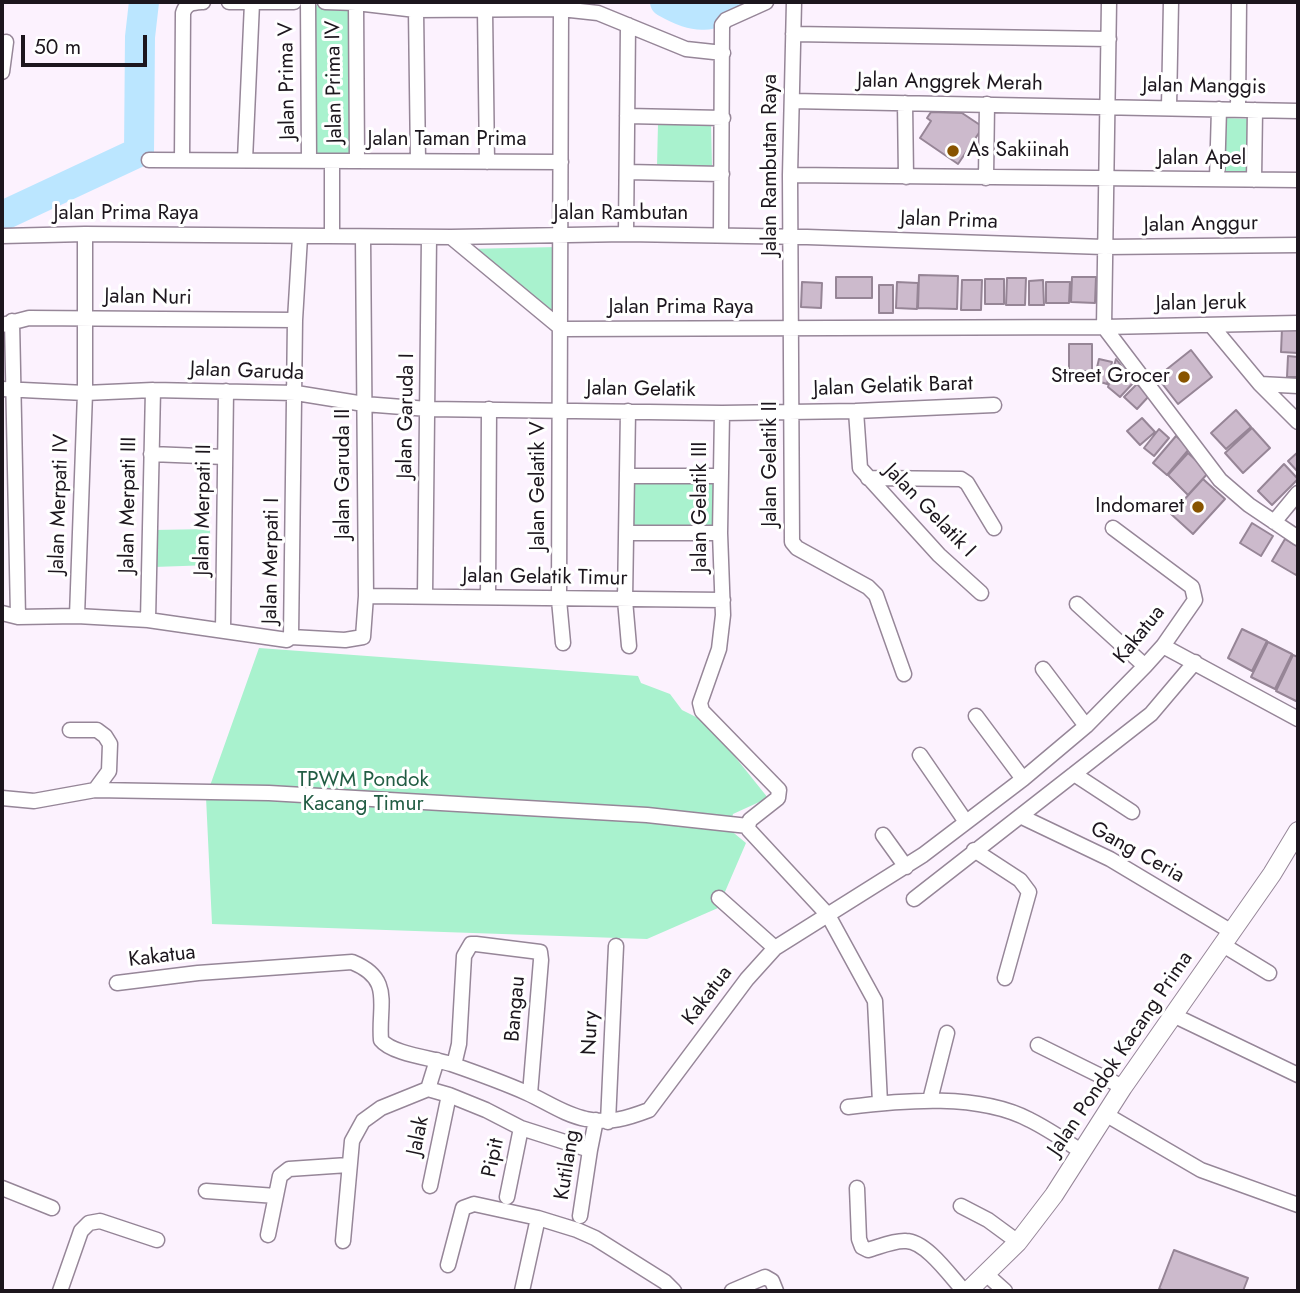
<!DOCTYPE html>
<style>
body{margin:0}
#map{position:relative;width:1300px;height:1293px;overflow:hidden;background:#fcf2fe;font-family:Jost,sans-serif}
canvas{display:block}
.frame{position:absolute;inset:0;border:4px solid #1c161d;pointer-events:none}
.scale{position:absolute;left:21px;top:35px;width:126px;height:32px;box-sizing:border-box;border:4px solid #1c161d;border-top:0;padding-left:9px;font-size:21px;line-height:24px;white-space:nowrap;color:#1c161d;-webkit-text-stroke:5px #fff;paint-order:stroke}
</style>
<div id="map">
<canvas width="1300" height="1293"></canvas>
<div class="frame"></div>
<div class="scale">50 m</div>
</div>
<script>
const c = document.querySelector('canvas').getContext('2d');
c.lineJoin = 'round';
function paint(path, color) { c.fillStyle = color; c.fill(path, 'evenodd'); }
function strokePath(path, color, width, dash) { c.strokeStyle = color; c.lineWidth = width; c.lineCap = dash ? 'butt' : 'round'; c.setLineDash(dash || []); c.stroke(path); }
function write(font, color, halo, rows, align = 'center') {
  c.font = font + ' Jost,sans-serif'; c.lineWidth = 6; c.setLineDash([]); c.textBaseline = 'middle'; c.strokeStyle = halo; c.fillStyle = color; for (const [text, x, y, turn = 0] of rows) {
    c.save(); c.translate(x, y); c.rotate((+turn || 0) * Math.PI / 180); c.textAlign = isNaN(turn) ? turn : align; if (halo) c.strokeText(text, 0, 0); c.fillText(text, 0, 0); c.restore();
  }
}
const green = new Path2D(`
 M314 5 351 7 353 156 313 155Z
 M1225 118 1250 119 1248 175 1223 174Z
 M658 124H711L712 166H657Z
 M557 247V321L465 249Z
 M631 482 715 483 714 526 631 527Z
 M210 529 211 565 154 567 153 530Z
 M259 648 638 676 641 683 670 694 682 710 708 723 768 798 733 814 729 829 746 843 718 908 647 939 212 924 206 797Z`);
const river = new Path2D(`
 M665 2C699 21 708 17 742 2
 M2 216 139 152 140 37 144 2`);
const building = new Path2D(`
 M931 112 962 113 983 127 958 164 920 138 931 121 927 118Z
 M919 275 958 276 957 309 918 308Z
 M836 277H872V298H836Z
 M1072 277H1096L1095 303 1071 302Z
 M1007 278H1026L1025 305H1006Z
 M985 279H1004V304H985Z
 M962 280H982L981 310H961Z
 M1043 280 1044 305H1029V281Z
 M802 282 822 283 821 308 801 307Z
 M897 282 918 283 917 309 896 308Z
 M1046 282H1070L1069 303H1046Z
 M879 285H893V313H879Z
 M1282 328H1298V353L1281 352Z
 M1069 344H1092V371H1069Z
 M1191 350 1212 377 1178 404 1157 377Z
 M1288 356 1298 357V377H1287Z
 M1099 359 1112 362 1107 384 1094 380Z
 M1116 359 1134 382 1120 397 1108 387Z
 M1137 384 1149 396 1137 409 1124 397Z
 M1236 410 1251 427 1226 449 1211 433Z
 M1142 418 1155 432 1140 445 1127 431Z
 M1252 428 1270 448 1243 473 1225 453Z
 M1159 429 1169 438 1154 456 1144 448Z
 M1176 436 1190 448 1167 475 1153 463Z
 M1298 452V472L1288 461Z
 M1188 453 1209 472 1188 495 1168 475Z
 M1284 464 1298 479 1272 505 1258 491Z
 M1203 479 1225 499 1193 534 1171 514Z
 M1252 523 1273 536 1261 556 1240 543Z
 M1285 539 1298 547V571L1296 575 1272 561Z
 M1242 629 1267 641 1252 671 1228 658Z
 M1268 642 1292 654 1275 689 1251 677Z
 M1293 655 1298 657V702L1276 691Z
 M1174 1250 1248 1278 1243 1291H1166L1159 1289Z`);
const minor = new Path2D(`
 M229 2H294
 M308 2 309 160
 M325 2 356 3 416 10 561 9 598 13 686 49 723 53
 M794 2 790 175 792 542 797 548 868 587 876 595 904 674
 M356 3 357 161
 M561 9 559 600 563 643
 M416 10 418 161
 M485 10 487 162
 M793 34 1109 39
 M2 72 6 42
 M792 101 1298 111
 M905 103 906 177
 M1169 107 1171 2
 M1238 109 1239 2
 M627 116 723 118
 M149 160 561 162
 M182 160 183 13C186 3 192 3 203 2
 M245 160 252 3
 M627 172 722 174
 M790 175 1298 180
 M986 178 987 104
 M1217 179 1219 109
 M1254 180 1255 110
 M626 234 628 25
 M332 235V161
 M721 235 722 25 726 20 766 2
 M2 236 85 234 451 237 626 234 807 237 1104 247 1298 245
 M451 237 562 329 1104 327 1298 323
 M12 321 18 617
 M2 325 29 318 295 320
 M1211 325 1260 384 1298 422
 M1104 327 1109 2
 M1104 327 1220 480 1249 505 1298 538
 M1260 384 1298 386
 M2 389 85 393 153 390 296 393 364 404 428 409 722 413 856 411 994 405
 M628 411 625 600 629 646
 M856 411 860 468 939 555 981 593
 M722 413 720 533 723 615 719 649 700 703 702 711 779 790 778 798 750 820 748 826
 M151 454 225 457
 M627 476H721
 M868 478 961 479 967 483 994 528
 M1274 522 1298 493
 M626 533H720
 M366 596 723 600
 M425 596 429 237
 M488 597 489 409
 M1077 604 1145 666
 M2 613 18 617 77 616 148 620 287 640 291 637 345 640 363 637 366 596 363 237
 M77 616 85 393V234
 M148 620 153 390
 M223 630 226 391
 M291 637 295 320 300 237
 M1163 646 1298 719
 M1043 669 1086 726
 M976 716 1023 779
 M70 730H97L105 736 110 744 109 771 95 790
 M920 755 966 822
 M1074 774 1132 812
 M2 798 34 801 95 790 269 793 647 815 748 826
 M1020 816 1110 859 1232 932
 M748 826 749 830 828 915 875 1001 880 1103
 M883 835 906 867
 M974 850 1020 880 1029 892 1005 978
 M719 898 775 948
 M914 899 1151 714 1195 662
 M1223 945 1269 973
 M117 983 198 973 352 962C394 979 378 1005 381 1040 392 1054 432 1058 451 1064 477 1073 502 1082 527 1093 547 1102 565 1115 586 1119 609 1124 628 1118 649 1110L747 979 775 948 923 855 1023 779 1086 726 1145 666 1163 646 1195 600 1192 587 1113 528
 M1173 1015 1298 1075
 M1038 1045 1123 1087
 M454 1065 459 1044 464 956 471 944H476L540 952 541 960 530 1094
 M428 1089 437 1060
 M930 1100 947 1033
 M848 1107C904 1100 979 1093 1030 1120 1048 1129 1064 1140 1081 1151
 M1105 1114 1201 1170 1298 1205
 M608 1122 616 946
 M430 1186 449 1095
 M2 1188 52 1208
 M857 1188 859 1239 862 1247 868 1250C879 1247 894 1240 906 1241 926 1241 951 1277 964 1291
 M206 1191 276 1196
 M507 1197 521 1128
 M961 1206 988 1220 1018 1242
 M580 1216 590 1150 596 1120
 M268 1235 280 1176 289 1169 348 1165
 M343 1241 352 1141 363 1121 381 1108 428 1089 449 1095 486 1110 521 1128 590 1150
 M448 1265 463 1208 474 1204 538 1218 577 1230 595 1238 665 1282 674 1291
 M986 1274 1005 1291
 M60 1291 81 1231 89 1223 100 1221 157 1240
 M522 1291 538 1218
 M732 1291 765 1277 772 1281 776 1291`);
const tertiary = new Path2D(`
 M968 1291 1018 1242 1054 1195 1123 1087 1272 874 1298 831`);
const markers = [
 [953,151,7,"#885400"],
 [1184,377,7,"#885400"],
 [1198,507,7,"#885400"]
];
const streetNames = [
 ["Jalan Prima V",288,81,-91],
 ["Jalan Prima IV",335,82,-91],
 ["Jalan Anggrek Merah",950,83,1],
 ["Jalan Manggis",1204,87,1],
 ["Jalan Taman Prima",447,140],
 ["Jalan Apel",1202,159],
 ["Jalan Rambutan Raya",771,165,-90],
 ["Jalan Prima Raya",126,214],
 ["Jalan Rambutan",621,214],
 ["Jalan Prima",949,221,2],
 ["Jalan Anggur",1201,225,-1],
 ["Jalan Nuri",148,298,1],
 ["Jalan Jeruk",1201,304,-1],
 ["Jalan Prima Raya",681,308],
 ["Jalan Garuda",247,372,2],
 ["Jalan Gelatik Barat",893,387,-2],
 ["Jalan Gelatik",641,390,1],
 ["Jalan Garuda I",407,416,-89],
 ["Jalan Gelatik II",771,464,-90],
 ["Jalan Garuda II",344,474,-90],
 ["Jalan Gelatik V",539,486,-90],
 ["Jalan Merpati IV",60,504,-88],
 ["Jalan Merpati III",129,505,-89],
 ["Jalan Gelatik III",701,507,-90],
 ["Jalan Merpati II",204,510,-89],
 ["Jalan Gelatik I",929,511,46],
 ["Jalan Merpati I",272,561,-89],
 ["Jalan Gelatik Timur",545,578,1],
 ["Kakatua",1140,635,-51],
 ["Gang Ceria",1137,853,29],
 ["Kakatua",162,957,-7],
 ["Kakatua",708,996,-53],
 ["Bangau",516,1009,-85],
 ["Nury",591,1033,-87],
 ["Jalan Pondok Kacang Prima",1121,1054,-56],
 ["Jalak",419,1136,-78],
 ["Pipit",494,1158,-78],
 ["Kutilang",568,1165,-81]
];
const poiNames = [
 ["As Sakiinah",967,151,"left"],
 ["Street Grocer",1170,377],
 ["Indomaret",1184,507]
];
const parkNames = [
 ["TPWM Pondok",363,781],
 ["Kacang Timur",363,805]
];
paint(green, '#a9f2ce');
strokePath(river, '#bbe6ff', 30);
paint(building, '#ccbacc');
strokePath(building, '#968596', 2);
strokePath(minor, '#968698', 17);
strokePath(tertiary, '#968698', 20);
strokePath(minor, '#fff', 14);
strokePath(tertiary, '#fff', 18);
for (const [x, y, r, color] of markers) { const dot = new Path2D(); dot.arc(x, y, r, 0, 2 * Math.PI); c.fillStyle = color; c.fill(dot); strokePath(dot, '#fff', 2.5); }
write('21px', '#1c161d', '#fff', streetNames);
write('21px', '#1c161d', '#fff', poiNames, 'right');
write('21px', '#225d44', '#fff', parkNames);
</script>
